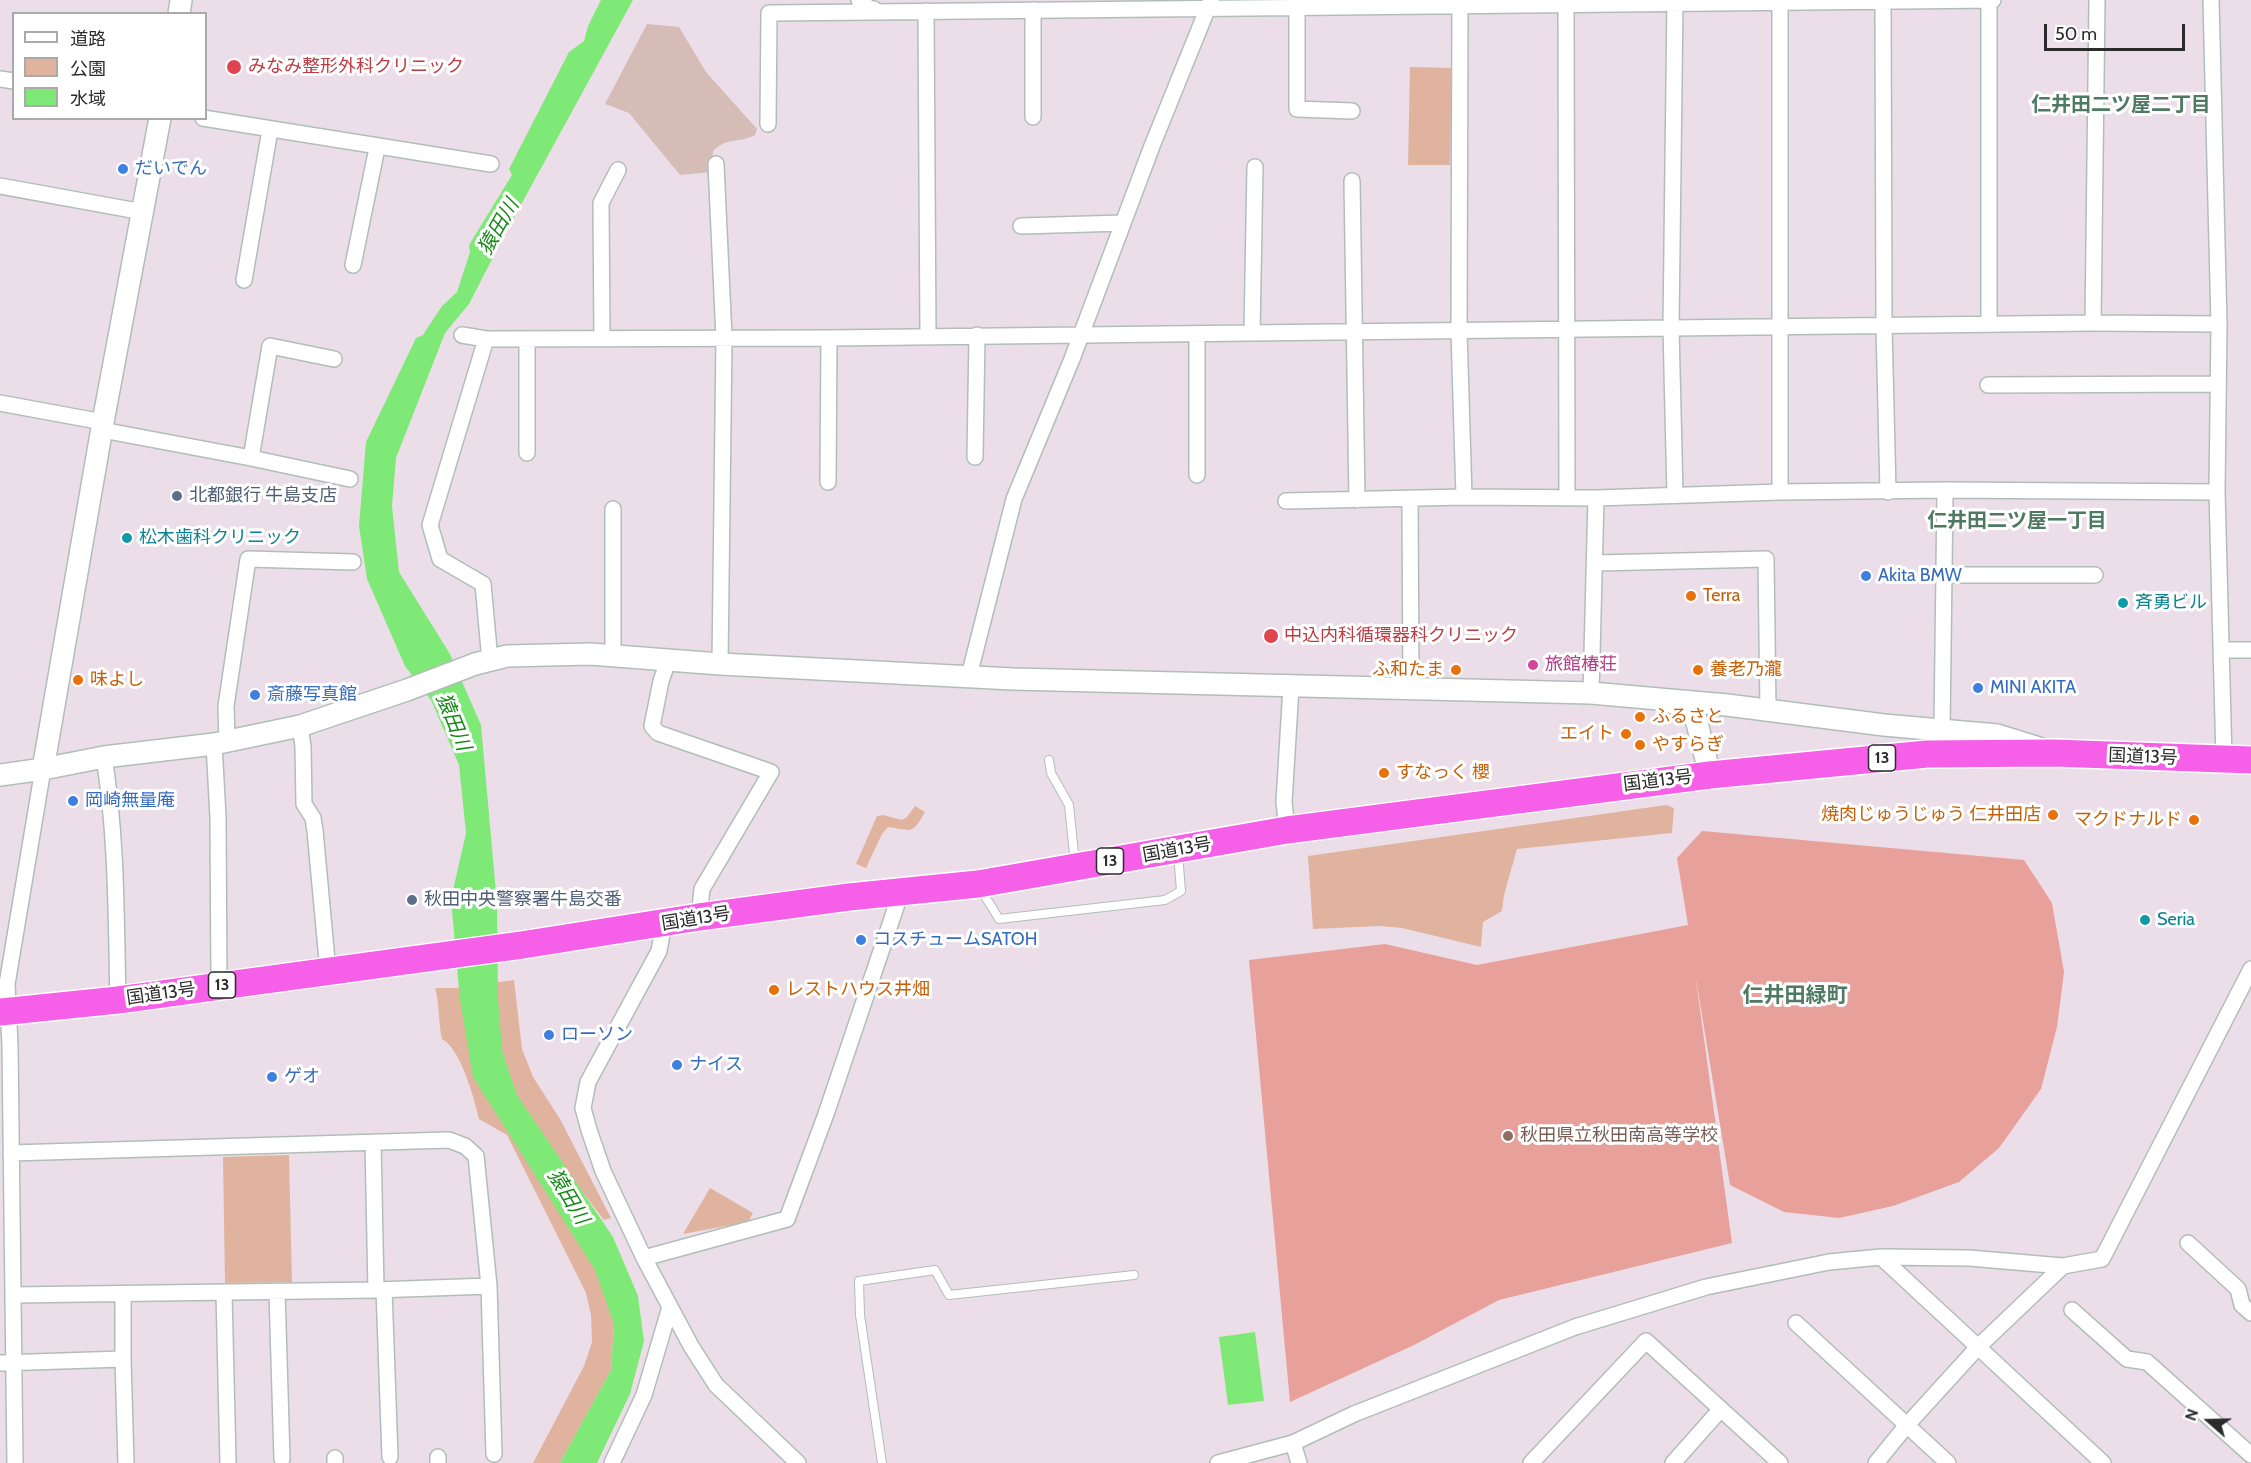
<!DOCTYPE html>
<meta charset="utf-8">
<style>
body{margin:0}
#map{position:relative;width:2251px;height:1463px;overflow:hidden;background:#ecdee9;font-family:Cabin,"Noto Sans JP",sans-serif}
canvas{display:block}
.legend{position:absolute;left:12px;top:12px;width:195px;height:108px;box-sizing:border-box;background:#fff;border:2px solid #aaa;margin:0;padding:8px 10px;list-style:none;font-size:18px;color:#2b2b2b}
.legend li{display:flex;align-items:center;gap:12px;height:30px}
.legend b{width:30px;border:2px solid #aaa}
.north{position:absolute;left:2179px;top:1391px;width:60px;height:60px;-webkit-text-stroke:4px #fff;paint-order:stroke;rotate:290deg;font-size:16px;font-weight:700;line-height:24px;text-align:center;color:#2b2b2b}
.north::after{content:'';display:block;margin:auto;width:21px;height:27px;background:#2b2b2b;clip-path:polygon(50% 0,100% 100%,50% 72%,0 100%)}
.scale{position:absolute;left:2044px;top:24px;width:141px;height:27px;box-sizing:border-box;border:3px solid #2b2b2b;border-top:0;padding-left:8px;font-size:18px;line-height:21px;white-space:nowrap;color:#2b2b2b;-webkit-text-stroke:4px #fff;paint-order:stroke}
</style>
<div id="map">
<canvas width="2251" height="1463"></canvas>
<ul class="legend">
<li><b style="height:8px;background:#fff"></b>道路</li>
<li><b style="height:16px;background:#e0b39e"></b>公園</li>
<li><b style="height:16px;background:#7fe977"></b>水域</li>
</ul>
<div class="north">N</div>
<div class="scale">50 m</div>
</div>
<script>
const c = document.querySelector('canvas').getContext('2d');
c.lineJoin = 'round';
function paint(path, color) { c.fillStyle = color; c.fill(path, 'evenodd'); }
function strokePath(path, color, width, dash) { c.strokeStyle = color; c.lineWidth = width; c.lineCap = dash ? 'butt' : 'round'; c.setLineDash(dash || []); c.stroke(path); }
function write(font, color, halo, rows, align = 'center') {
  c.font = font + ' Cabin,"Noto Sans JP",sans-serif'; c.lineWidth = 6; c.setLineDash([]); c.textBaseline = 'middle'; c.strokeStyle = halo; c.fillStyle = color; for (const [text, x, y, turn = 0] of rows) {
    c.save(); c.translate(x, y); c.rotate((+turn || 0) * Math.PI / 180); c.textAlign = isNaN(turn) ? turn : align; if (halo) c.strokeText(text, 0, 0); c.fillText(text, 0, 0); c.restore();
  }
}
const green = new Path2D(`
 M1410 67 1452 68 1450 165H1408Z
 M1666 805 1674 808 1672 833 1517 849 1504 895 1502 911 1483 922 1481 947 1402 928 1380 926 1313 929 1308 856Z
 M915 806 925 812C912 836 911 830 888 827L882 834 866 868 856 864 877 816 883 815 902 820 907 817Z
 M514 980 522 1049 533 1077 560 1119 611 1218 604 1220 568 1173 504 1079 492 983Z
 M435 988H463L591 1251 614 1324 611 1370 560 1463H533L584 1366 592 1342 591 1315 586 1293 507 1135 479 1119C474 1098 461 1049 442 1039 438 1022 440 1005 435 988Z
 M289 1155 292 1282 225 1283 223 1157Z
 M710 1188 753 1213 748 1222 683 1234Z`);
const cemetery = new Path2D(`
 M647 24 679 27 706 72 757 129 755 135C737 144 729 136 713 151L711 172 680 175 629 113 605 104Z`);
const pitch = new Path2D(`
 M1702 831 2024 860 2052 903 2064 972 2057 1027 2041 1089 1999 1148 1959 1182 1893 1206 1839 1218 1784 1212 1730 1185 1695 973 1732 1243 1499 1300 1414 1345 1290 1402 1249 960 1385 944 1477 965 1688 925 1677 858Z`);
const water = new Path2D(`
 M601 0H633L505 234 469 304 445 333 396 458 392 506 399 572 450 654 481 725 497 904 498 999 502 1051 517 1095 613 1237 638 1296 644 1341 630 1394 597 1463H560L611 1370 614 1324 595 1270 473 1077 460 1000 451 899 466 833 459 765 431 700 405 666 367 579 359 526 366 442 416 338 423 335 442 306 457 292 470 252 469 245 512 175 509 169 569 52 584 41 588 26Z
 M1255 1332 1264 1401 1228 1405 1219 1337Z`);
const lane = new Path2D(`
 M1049 760 1051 773 1069 805 1075 863
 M980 888 999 919 1165 900 1181 891 1178 853
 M882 1463 860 1315 859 1281 935 1270 949 1295 1134 1275`);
const street = new Path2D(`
 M859 0 874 12 1993 0
 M1460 0 1459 331 1464 497
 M1566 0 1567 498
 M1675 0 1671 328 1675 495
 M1780 0V492
 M1883 0 1884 326 1888 492
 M1989 0V324
 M2211 0 2219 324 2217 492 2224 759
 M1297 7V109L1352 111
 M1033 10V117
 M926 11 928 337
 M0 79 14 81
 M203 118 491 164
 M768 124 769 13 874 12V9
 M716 164 724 338 720 664
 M1352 181 1357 500
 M0 186 143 212
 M1021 226 1123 223
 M353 265 377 148
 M244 280 270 130
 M2093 323 2097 0
 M1252 333 1255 167
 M1197 334V475
 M462 335 486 339 829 338 2093 323 2219 324
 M486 339 430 525 440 559 483 584 490 661
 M602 339 601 203 618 170
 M1988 385 2217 384
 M0 403 103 422
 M102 430 251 458 350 479
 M527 453V340
 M975 457 977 335
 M251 458 270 346 334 359
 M828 482 829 338
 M1410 498 1411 688
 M1286 501 1464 497 1596 498 1780 492 1945 490 2217 492
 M613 509V656
 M1596 563 1766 559 1768 710
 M1944 575H2095
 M2222 650H2251
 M668 661 661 681 652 726 658 733 771 772 702 889 699 917
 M969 676 1014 499 1072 359 1152 146 1211 0
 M1591 693 1596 498
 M300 726 303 746 304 804 313 818 315 831 328 971
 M1942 730 1945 490
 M227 741 226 706 248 559 353 562
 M214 744 218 817 219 986
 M104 757C117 838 116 919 118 1000
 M1287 830 1284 802 1291 687
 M664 923 659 951 588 1082 583 1108 589 1130 603 1171 644 1258 691 1346 716 1385 798 1463
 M373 1142 376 1290
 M11 1153 449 1140 465 1146 476 1156 489 1286 494 1454
 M2188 1243 2238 1289 2242 1305 2251 1313
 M1881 1257 2103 1463
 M644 1258 787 1219 826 1114 901 892
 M384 1290 390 1457
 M277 1292 282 1459
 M224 1293 228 1463
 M13 1295 376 1290 489 1286
 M2072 1310 2127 1359 2147 1362 2251 1455
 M1796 1323 1948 1463
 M123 1359V1294
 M0 1363 123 1359 126 1463
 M1293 1443 1299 1463
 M438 1457V1463
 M335 1458V1463
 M15 1463 10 1045 7 984 43 769
 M612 1463 644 1395 670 1307
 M1218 1463 1293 1443 1354 1414 1575 1327 1706 1287 1829 1262 1881 1257 1969 1258 2063 1266
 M1531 1463 1646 1341 1780 1463
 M1673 1463 1721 1409
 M1876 1463 1907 1425 1978 1347 2063 1266 2102 1259 2251 969`);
const secondary = new Path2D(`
 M179 14 181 0
 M1671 702 1686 709 1696 719 1710 775
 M43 769 103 422 160 118
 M0 775 43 769 104 757 214 744 300 726 407 690 475 664 507 656 590 654 720 664 1013 679 1591 693 1727 705 1884 725 1997 735 2039 748`);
const highway = new Path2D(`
 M0 1012 118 1000 522 945 699 917 849 897 978 884 1287 830 1710 775 1927 754 2053 753 2251 760`);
const markers = [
 [234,67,8,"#e0444e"],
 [123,169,6,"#3f7fe0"],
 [177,496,6,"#5c6f8a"],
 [127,538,6,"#0f9aa8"],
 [1866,576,6,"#3f7fe0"],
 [1691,596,6,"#e8710a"],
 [2123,603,6,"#0f9aa8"],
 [1271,636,8,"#e0444e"],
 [1533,665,6,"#d1479c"],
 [1456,670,6,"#e8710a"],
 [1698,670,6,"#e8710a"],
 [78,680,6,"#e8710a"],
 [1978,688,6,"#3f7fe0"],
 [255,695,6,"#3f7fe0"],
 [1640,717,6,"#e8710a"],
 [1626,734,6,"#e8710a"],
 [1640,745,6,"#e8710a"],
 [1384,773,6,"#e8710a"],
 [73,801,6,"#3f7fe0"],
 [2053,815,6,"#e8710a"],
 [2194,820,6,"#e8710a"],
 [412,900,6,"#5c6f8a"],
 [2145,920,6,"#0f9aa8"],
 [861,940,6,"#3f7fe0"],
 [774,990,6,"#e8710a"],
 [549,1035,6,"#3f7fe0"],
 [677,1065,6,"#3f7fe0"],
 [272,1077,6,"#3f7fe0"],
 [1508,1136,6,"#8d6e63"]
];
const shields = [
 [1882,758,27],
 [1110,861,27],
 [222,985,27]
];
const shieldNames = [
 ["13",1882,758],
 ["13",1110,861],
 ["13",222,985]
];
const healthNames = [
 ["みなみ整形外科クリニック",248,67],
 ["中込内科循環器科クリニック",1284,636]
];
const shopNames = [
 ["だいでん",135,169],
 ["Akita BMW",1878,576],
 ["MINI AKITA",1990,688],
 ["斎藤写真館",267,695],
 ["岡崎無量庵",85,801],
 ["コスチュームSATOH",873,940],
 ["ローソン",561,1035],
 ["ナイス",689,1065],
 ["ゲオ",284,1077]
];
const serviceNames = [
 ["北都銀行 牛島支店",189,496],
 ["秋田中央警察署牛島交番",424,900]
];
const cultureNames = [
 ["松木歯科クリニック",139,538],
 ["斉勇ビル",2135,603],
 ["Seria",2157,920]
];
const foodNames = [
 ["Terra",1703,596],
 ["ふ和たま",1444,670,"right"],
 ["養老乃瀧",1710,670],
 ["味よし",90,680],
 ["ふるさと",1652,717],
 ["エイト",1614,734,"right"],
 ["やすらぎ",1652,745],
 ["すなっく 櫻",1396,773],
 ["焼肉じゅうじゅう 仁井田店",2041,815,"right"],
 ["マクドナルド",2182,820,"right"],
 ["レストハウス井畑",786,990]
];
const hotelNames = [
 ["旅館椿荘",1545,665]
];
const streetNames = [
 ["国道13号",2143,757,2],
 ["国道13号",1658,781,-7],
 ["国道13号",1177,850,-10],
 ["国道13号",696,919,-9],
 ["国道13号",161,994,-8]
];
const educationNames = [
 ["秋田県立秋田南高等学校",1520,1136]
];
const neighbourhoodNames = [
 ["仁井田二ツ屋二丁目",2121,105],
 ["仁井田二ツ屋一丁目",2017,521]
];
const waterNames = [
 ["猿田川",499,227,-60],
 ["猿田川",453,722,68],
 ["猿田川",568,1197,59]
];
const quarterNames = [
 ["仁井田緑町",1795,996]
];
paint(green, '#e0b39e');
paint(cemetery, '#d5bcb6');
paint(pitch, '#e7a19a');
paint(water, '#7fe977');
strokePath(lane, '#b1beb8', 10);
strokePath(street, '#b1beb8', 18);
strokePath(secondary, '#b1beb8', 24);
strokePath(highway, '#fff', 30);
strokePath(lane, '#fff', 8);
strokePath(street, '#fff', 15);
strokePath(secondary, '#fff', 21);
strokePath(highway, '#f65fe8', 27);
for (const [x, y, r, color] of markers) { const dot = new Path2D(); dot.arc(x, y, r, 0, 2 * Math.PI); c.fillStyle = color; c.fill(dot); strokePath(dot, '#fff', 2); }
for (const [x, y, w] of shields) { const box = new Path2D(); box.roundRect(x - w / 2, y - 13, w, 26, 4.5); c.fillStyle = '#fff'; c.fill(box); strokePath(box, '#2b2b2b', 1.5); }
write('bold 16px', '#2b2b2b', null, shieldNames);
write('18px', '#be3a42', '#fff', healthNames, 'left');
write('18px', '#366cbe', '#fff', shopNames, 'left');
write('18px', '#4e5e75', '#fff', serviceNames, 'left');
write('18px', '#0d838f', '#fff', cultureNames, 'left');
write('18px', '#c56008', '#fff', foodNames, 'left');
write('18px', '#b23c85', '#fff', hotelNames, 'left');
write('18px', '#2b2b2b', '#fff', streetNames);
write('18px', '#785e54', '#fff', educationNames, 'left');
write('bold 20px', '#4e7a63', '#fff', neighbourhoodNames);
write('italic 20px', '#148915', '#fff', waterNames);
write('bold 21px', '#4e7a63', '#fff', quarterNames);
</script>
